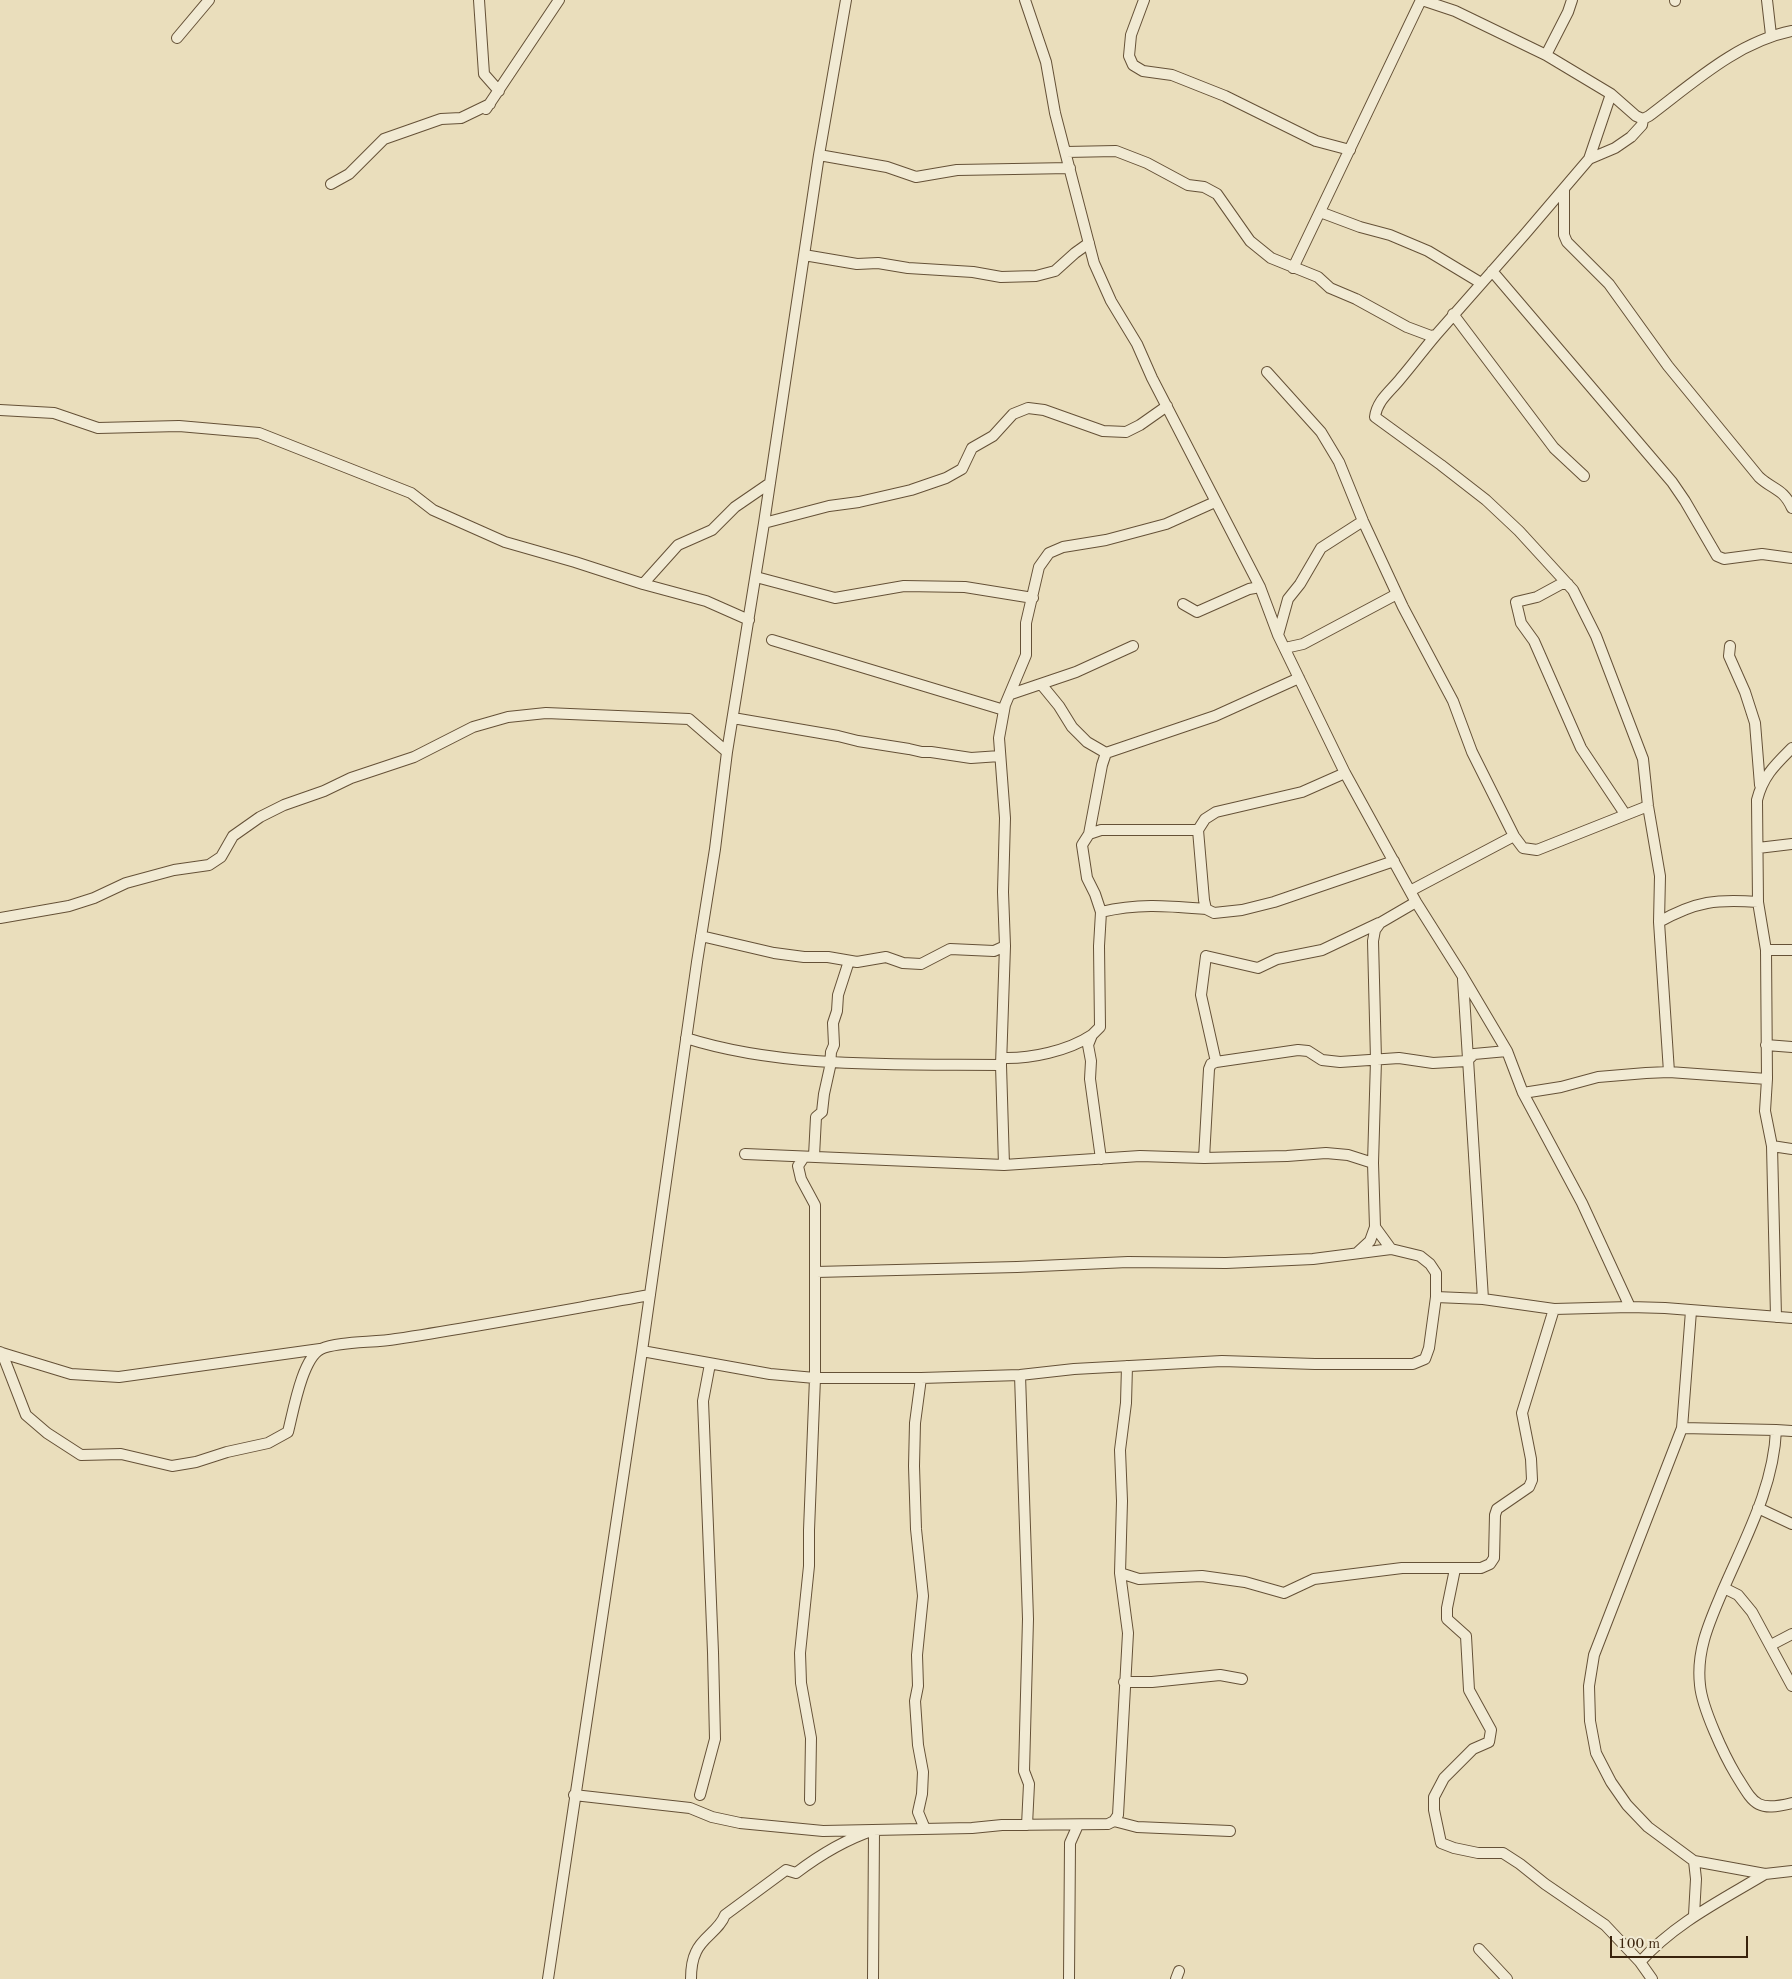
<!DOCTYPE html>
<style>
body{margin:0}
#map{position:relative;width:1792px;height:1979px;overflow:hidden;background:#eadebc;font-family:"Old Standard TT",serif}
canvas{display:block}
.scale{position:absolute;left:1610px;top:1936px;width:138px;height:22px;box-sizing:border-box;border:2px solid #39220b;border-top:0;padding-left:6px;font-size:15px;line-height:18px;white-space:nowrap;color:#39220b;-webkit-text-stroke:4px #f1ead3;paint-order:stroke}
</style>
<div id="map">
<canvas width="1792" height="1979"></canvas>
<div class="scale">100 m</div>
</div>
<script>
const c = document.querySelector('canvas').getContext('2d');
c.lineJoin = 'round';
function strokePath(path, color, width, dash) { c.strokeStyle = color; c.lineWidth = width; c.lineCap = dash ? 'butt' : 'round'; c.setLineDash(dash || []); c.stroke(path); }
const minor = new Path2D(`
 M479 0 484 74 499 91
 M1025 0 1046 62 1055 113 1094 263 1111 301 1137 344 1152 378 1260 587 1278 635 1345 773 1416 902 1462 975 1507 1051 1523 1093 1582 1203 1630 1307
 M1144 0 1131 35 1129 56 1133 65 1143 71 1172 75 1225 96 1316 141 1350 150
 M1422 0 1455 11 1546 55 1611 94 1636 116 1643 119 1649 116C1693 83 1737 42 1792 31
 M1675 0V1
 M1767 0 1771 35
 M177 38 209 0
 M1546 55 1568 12 1572 0
 M486 109 559 0
 M1066 152 1116 151 1147 163 1188 185 1204 187 1217 194 1250 241 1271 258 1318 277 1330 288 1356 299 1407 327 1431 336 1436 335 1525 234 1589 159 1615 148 1631 137 1642 125 1643 119
 M819 155 887 167 916 177 957 170 1070 168
 M1589 159 1611 94
 M331 184 349 174 384 139 441 119 461 118 490 104
 M1564 189V235L1567 242 1609 284 1668 366 1759 477C1773 490 1783 488 1792 508
 M1320 212 1360 227 1390 235 1428 251 1481 283
 M804 255 857 264 878 263 908 268 973 272 1001 277 1036 276 1055 271 1075 253 1089 243
 M1293 268 1421 0
 M1492 271 1672 482 1685 501 1717 556 1724 559 1762 554 1792 558
 M1453 314 1554 448 1584 476
 M1436 335C1424 349 1413 364 1401 378 1391 391 1377 400 1375 417L1441 465 1486 500 1519 531 1573 590 1596 636 1643 759 1648 806 1660 876 1659 922 1669 1072
 M1267 372 1321 432 1339 462 1363 521 1403 607 1453 701 1472 752 1514 836 1523 848 1537 850 1648 806
 M0 410 54 413 98 428 179 426 259 433 411 493 433 510 505 542 575 562 643 584 678 545 712 530 735 507 770 483
 M764 523 829 506 859 502 911 490 946 478 962 469 972 448 993 436 1013 414 1028 408 1044 410 1103 431 1126 432 1140 425 1167 406
 M756 577 835 598 904 586 965 587 1033 598
 M643 584 706 601 749 620
 M1568 584H1561L1537 597 1516 602 1521 623 1534 641 1581 748 1625 814
 M1183 604 1197 612 1249 589 1260 587
 M1278 635 1288 599 1300 584 1321 548 1363 521
 M772 640 1004 710
 M1730 646 1729 656 1745 692 1755 723 1760 785
 M1285 648 1303 644 1397 594
 M1041 684 1059 706 1072 727 1087 742 1106 753
 M1011 694 1076 672 1133 646
 M733 718 838 736 858 741 909 749 922 752H931L971 758 1000 756
 M1345 773 1302 792 1216 812 1205 819 1198 830 1204 900 1206 909 1214 913 1242 910 1274 902 1394 861
 M1089 834 1102 765 1106 753 1215 716 1299 678
 M1758 848 1792 844
 M1410 891 1514 836
 M1101 912C1139 903 1168 906 1206 909
 M0 918 69 906 94 898 126 883 174 870 209 865 221 857 233 836 260 817 284 805 324 791 351 778 414 757 473 727 508 717 546 713 689 719 727 752
 M1659 922C1696 901 1717 899 1758 902
 M701 936 774 953 804 957H828L857 962 886 957 903 963 921 964 950 949 994 951 1005 946 1003 892 1005 818 999 738 1005 705 1026 655V623L1039 567 1049 553 1063 547 1106 540 1166 524 1215 502
 M1766 950H1792
 M1463 979 1483 1299
 M686 1038C783 1069 900 1064 1001 1065
 M1766 1045 1792 1047
 M1002 1058C1030 1059 1068 1051 1092 1035
 M1216 1062 1201 995 1206 956 1258 968 1277 959 1322 950 1379 923
 M1523 1093 1561 1087 1598 1077 1646 1073 1669 1072 1767 1079
 M1772 1146 1792 1149
 M745 1154 1004 1165 1140 1156 1204 1158 1287 1156 1326 1153 1348 1155 1373 1163
 M814 1156 816 1117 822 1112 824 1094 830 1067 831 1052 834 1045 833 1023 837 1011 838 995 849 961
 M804 1157 798 1166 801 1179 815 1205V1378L809 1530V1566L800 1653 801 1683 811 1738 810 1800
 M1204 1158 1209 1069 1211 1064 1216 1062 1298 1050 1308 1051 1322 1060 1340 1062 1399 1058 1433 1063 1467 1061 1474 1054 1507 1051
 M1101 1159 1090 1079 1091 1061 1088 1045 1092 1035 1100 1027 1099 946 1101 912 1095 894 1087 878 1082 845 1089 834 1101 830H1198
 M1004 1165 1001 1065 1005 946
 M1375 1227 1391 1249
 M1357 1253 1370 1241 1375 1227 1373 1163 1376 1060 1373 941 1375 930 1380 923 1416 902
 M816 1272 1017 1267 1128 1262 1226 1263 1313 1259 1391 1249 1420 1256 1430 1264 1436 1273V1297
 M1691 1311 1682 1428 1776 1430C1774 1486 1745 1539 1723 1590 1710 1621 1696 1650 1700 1685 1702 1708 1724 1755 1736 1775 1754 1804 1756 1812 1792 1803
 M1776 1317 1772 1146 1765 1111 1767 1079 1766 950 1758 902 1757 800C1763 776 1775 765 1792 748
 M642 1351 770 1374 815 1378H921L1020 1375 1074 1369 1222 1361 1315 1364H1413L1425 1359 1429 1348 1436 1297 1483 1299 1554 1309 1630 1307 1665 1308 1792 1318
 M0 1352 2 1353 26 1415 47 1433 81 1455 121 1454 172 1466 196 1462 227 1452 268 1443 288 1432C293 1413 302 1358 321 1349 339 1341 375 1343 396 1339 481 1326 565 1310 650 1295
 M2 1353 71 1374 119 1377 320 1349
 M1020 1375 1028 1619 1024 1771 1029 1784 1027 1825
 M921 1378 915 1423 914 1466 916 1529 923 1596 917 1655 918 1686 915 1701 918 1745 923 1772 922 1794 918 1812 925 1829
 M1682 1428 1594 1655 1589 1686 1590 1721 1596 1753 1611 1782 1627 1805 1648 1827 1694 1861 1765 1874 1792 1871
 M1776 1430 1792 1431
 M1758 1508 1792 1524
 M1455 1569 1447 1608V1619L1466 1636 1469 1690 1491 1730 1489 1742 1473 1749 1444 1778 1434 1797V1810L1441 1843 1454 1848 1478 1853H1503L1520 1864 1545 1884 1605 1925 1640 1962 1652 1979
 M1120 1573 1139 1579 1202 1576 1245 1582 1284 1593 1314 1579 1402 1568H1481L1490 1564 1494 1558 1495 1515 1497 1509 1529 1487 1532 1480 1531 1459 1522 1413 1554 1309
 M1724 1588 1738 1595 1752 1612 1792 1686
 M1771 1645 1792 1634
 M1124 1682H1152L1220 1675 1242 1679
 M574 1795 690 1808 712 1817 740 1823 823 1831 972 1828 1002 1825 1108 1824 1114 1821 1118 1815 1128 1633 1120 1573 1122 1501 1120 1450 1126 1403 1127 1366
 M700 1795 715 1739 713 1652 703 1401 710 1364
 M1114 1821 1137 1827 1230 1831
 M1694 1915 1696 1879 1694 1861
 M1479 1949 1507 1979
 M1640 1962C1675 1923 1720 1901 1765 1874
 M548 1979 642 1351 697 962 715 849 727 752 764 523 819 155 846 0
 M691 1979C691 1970 692 1960 696 1952 702 1937 719 1931 725 1915L786 1870 796 1873C821 1854 844 1840 874 1830L873 1979
 M1069 1979 1070 1843 1078 1825
 M1176 1979 1179 1971`);
strokePath(minor, '#655137', 12);
strokePath(minor, '#f1ead3', 10);
</script>
